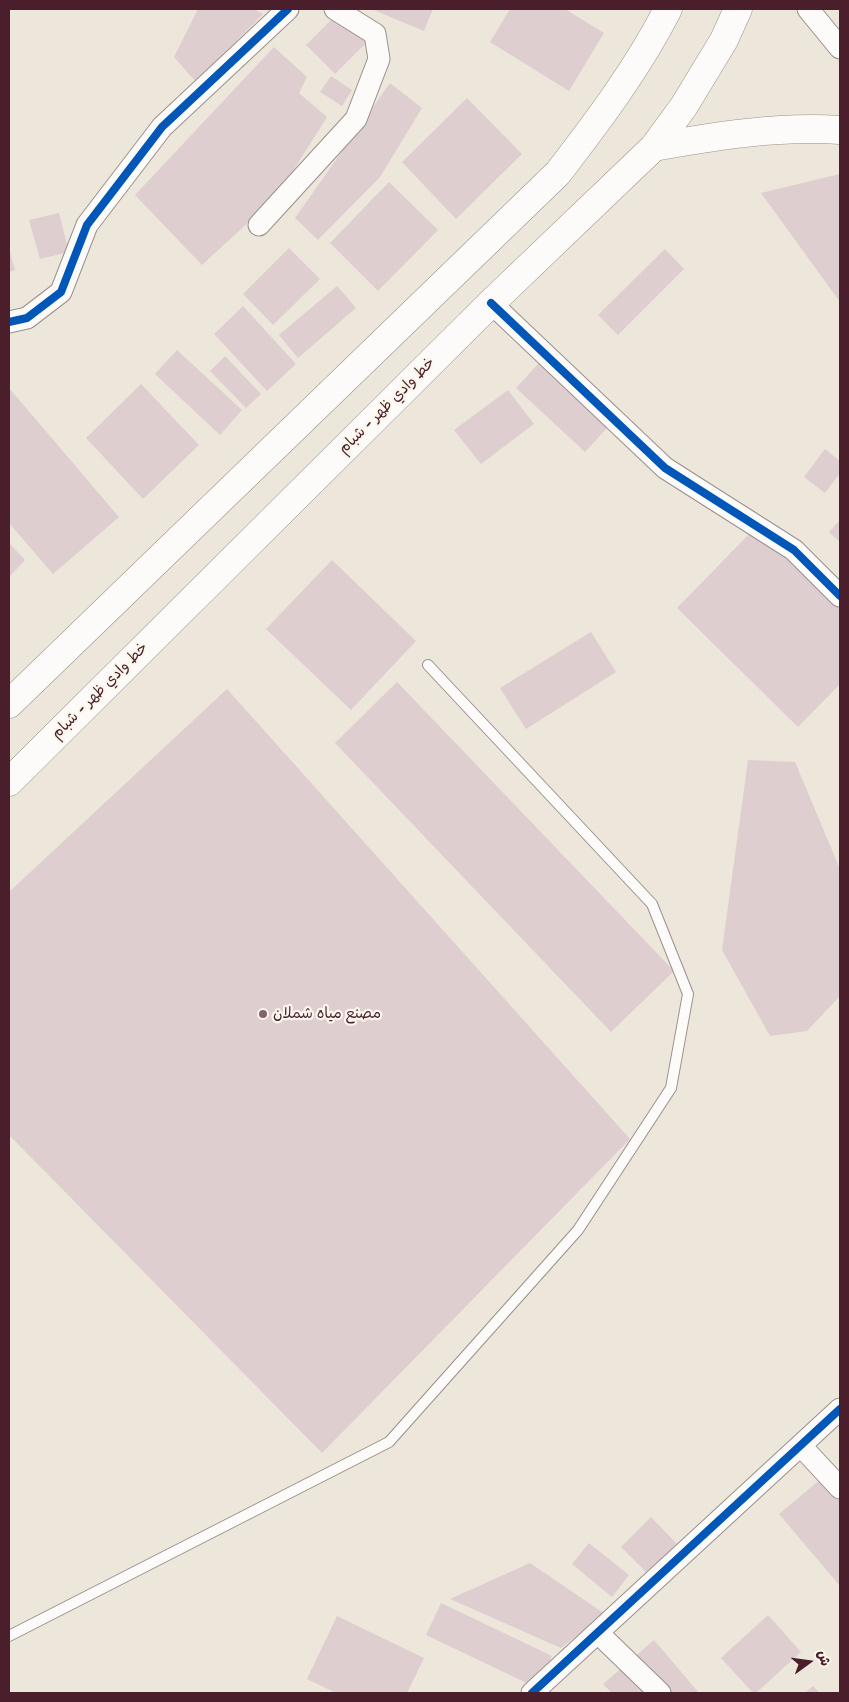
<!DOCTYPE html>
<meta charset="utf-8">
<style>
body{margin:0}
#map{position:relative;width:849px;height:1702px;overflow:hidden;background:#ede6da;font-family:Sriracha,"Playpen Sans Arabic",sans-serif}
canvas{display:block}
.frame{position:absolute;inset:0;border:10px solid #4a1f2b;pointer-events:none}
.north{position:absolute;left:784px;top:1637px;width:50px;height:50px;-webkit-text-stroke:4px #fbf7ec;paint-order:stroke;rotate:76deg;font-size:14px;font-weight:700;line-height:20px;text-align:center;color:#4a1f2b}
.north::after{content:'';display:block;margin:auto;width:18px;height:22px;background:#4a1f2b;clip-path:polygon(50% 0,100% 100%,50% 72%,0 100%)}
</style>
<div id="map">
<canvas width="849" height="1702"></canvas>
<div class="frame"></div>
<div class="north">ش</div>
</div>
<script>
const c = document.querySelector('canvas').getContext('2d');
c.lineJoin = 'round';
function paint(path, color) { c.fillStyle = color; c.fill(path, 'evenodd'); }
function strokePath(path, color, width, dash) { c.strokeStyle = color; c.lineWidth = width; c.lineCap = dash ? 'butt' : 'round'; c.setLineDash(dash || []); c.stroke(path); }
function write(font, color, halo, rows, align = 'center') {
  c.font = font + ' Sriracha,"Playpen Sans Arabic",sans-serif'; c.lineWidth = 4.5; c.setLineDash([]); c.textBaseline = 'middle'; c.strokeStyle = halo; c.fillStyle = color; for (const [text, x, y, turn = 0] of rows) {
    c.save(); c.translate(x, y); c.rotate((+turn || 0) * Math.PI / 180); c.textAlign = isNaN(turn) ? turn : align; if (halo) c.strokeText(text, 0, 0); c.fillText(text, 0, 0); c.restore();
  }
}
const building = new Path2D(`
 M198 9H254L263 14 196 82 174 57Z
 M371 9H433L424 31Z
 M510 9H565L604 33 569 91 490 42Z
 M337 14 366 43 335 74 306 45Z
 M274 47 307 77 299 93 327 117 277 196 202 265 135 195Z
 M331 76 352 90 342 106 320 92Z
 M390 83 422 108 380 177 318 240 295 218Z
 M467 98 522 154 456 219 402 162Z
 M840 174V302L761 193Z
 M389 182 438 230 378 291 330 243Z
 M59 213 69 252 40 259 29 220Z
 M289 248 320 279 273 325 243 294Z
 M9 249 15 270 9 272Z
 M665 249 684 269 618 335 598 315Z
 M337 286 356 308 298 358 279 335Z
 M243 306 296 364 267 391 214 334Z
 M177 350 242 410 220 435 155 374Z
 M225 356 261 394 246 408 210 371Z
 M540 362 609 426 585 452 516 388Z
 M141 384 199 445 143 499 86 438Z
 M9 388 119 517 53 574 9 523Z
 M508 390 534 424 481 464 454 430Z
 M825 449 840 461V473L825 493 804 477Z
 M840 520V542L829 532Z
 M756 527 840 609V684L798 727 677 608Z
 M9 543 25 560 9 577Z
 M332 560 416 641 351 710 266 629Z
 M591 632 616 672 526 729 500 688Z
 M397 682 674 971 611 1032 335 743Z
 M227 689 630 1139 322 1453 9 1135V892Z
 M748 760 795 762 840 869V996L807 1031 770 1036 722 950Z
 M822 1478 840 1499V1586L779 1514Z
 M651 1517 679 1546 650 1576 621 1547Z
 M589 1543 629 1575 612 1597 572 1564Z
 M530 1563 605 1614 561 1648 450 1599Z
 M441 1603 552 1656 537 1688 426 1635Z
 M768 1615 801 1652 756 1693H753L721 1658Z
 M337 1616 424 1658 407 1693H336L307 1679Z
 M654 1640 699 1693H612L603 1684Z
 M813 1686 820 1693H805Z`);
const lane = new Path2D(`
 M9 1636 389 1442 578 1230 671 1088 688 994 652 904 428 665`);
const street = new Path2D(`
 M808 9 840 48
 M259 225 356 119 379 59 375 34 335 9
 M491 303 665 468 794 550 840 596
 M9 322 27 318 61 292 87 225 162 127 288 9
 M801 1446 840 1488
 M598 1633 660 1693
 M532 1693 840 1409`);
const primary = new Path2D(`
 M654 147C715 136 778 126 840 130
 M9 704 558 173C598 121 638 68 668 9
 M9 782 491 303 654 147 684 106 724 40 738 9`);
const cycleway = new Path2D(`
 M491 303 665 468 794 550 840 596
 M9 322 27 318 61 292 87 225 162 127 288 9
 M532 1693 840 1409`);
const markers = [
 [263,1014,5,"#836568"]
];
const streetNames = [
 ["خط وادي ظهر - شبام",387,406,-45],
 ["خط وادي ظهر - شبام",100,691,-45]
];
const poiNames = [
 ["مصنع مياه شملان",273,1014]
];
paint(building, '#deced0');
strokePath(lane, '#9a908c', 12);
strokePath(street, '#9a908c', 23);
strokePath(primary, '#9a908c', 29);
strokePath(lane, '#fcfbf9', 10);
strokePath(street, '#fcfbf9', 21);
strokePath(primary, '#fcfbf9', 28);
strokePath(cycleway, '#0057b8', 8);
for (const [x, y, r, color] of markers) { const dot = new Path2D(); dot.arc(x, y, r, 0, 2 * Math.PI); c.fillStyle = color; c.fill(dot); strokePath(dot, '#fbf7ec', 2); }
write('15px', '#4a1f2b', '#fbf7ec', streetNames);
write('15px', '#4a1f2b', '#fbf7ec', poiNames, 'left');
</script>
